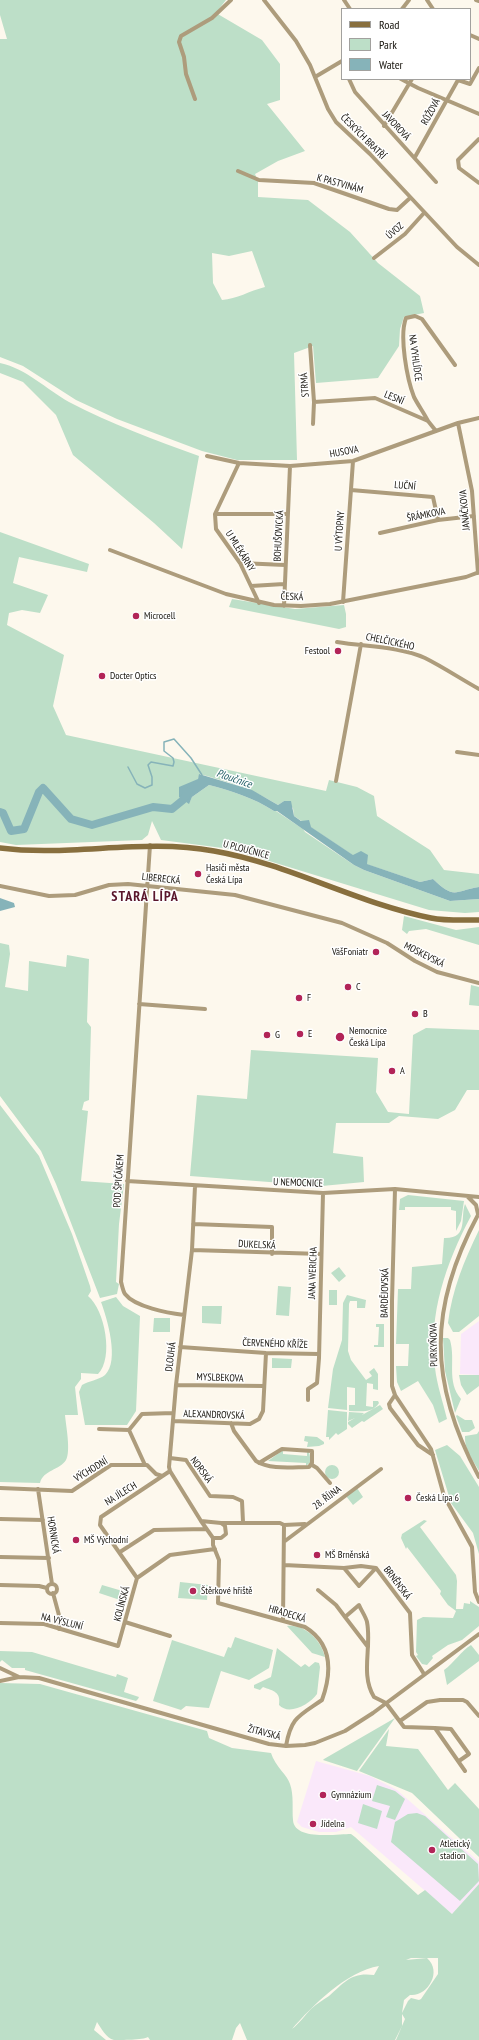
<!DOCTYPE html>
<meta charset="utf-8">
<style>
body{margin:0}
#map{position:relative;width:479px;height:2040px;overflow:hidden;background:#fdf8ed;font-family:"PT Sans Narrow",sans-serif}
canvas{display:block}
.legend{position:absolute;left:341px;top:8px;width:130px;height:72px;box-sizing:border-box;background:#fff;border:1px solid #a2a19e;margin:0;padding:5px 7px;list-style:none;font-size:12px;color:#16130c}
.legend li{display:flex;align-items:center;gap:8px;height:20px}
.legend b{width:20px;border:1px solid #a2a19e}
</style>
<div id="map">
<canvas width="479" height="2040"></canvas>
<ul class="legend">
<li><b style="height:5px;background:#886f3e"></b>Road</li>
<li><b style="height:11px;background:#bddfc8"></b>Park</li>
<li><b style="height:11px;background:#86b3b9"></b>Water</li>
</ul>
</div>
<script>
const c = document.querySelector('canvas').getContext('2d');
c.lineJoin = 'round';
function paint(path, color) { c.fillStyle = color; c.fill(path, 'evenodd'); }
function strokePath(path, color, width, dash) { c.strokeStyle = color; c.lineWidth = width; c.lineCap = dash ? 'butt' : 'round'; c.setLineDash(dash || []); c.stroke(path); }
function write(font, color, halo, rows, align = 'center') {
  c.font = font + ' "PT Sans Narrow",sans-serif'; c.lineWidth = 3; c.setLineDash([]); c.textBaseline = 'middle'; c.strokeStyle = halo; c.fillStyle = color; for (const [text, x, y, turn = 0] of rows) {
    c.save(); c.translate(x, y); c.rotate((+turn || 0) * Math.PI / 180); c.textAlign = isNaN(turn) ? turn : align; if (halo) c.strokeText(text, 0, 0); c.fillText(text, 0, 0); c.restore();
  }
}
const education = new Path2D(`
 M479 1321V1375L460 1374 461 1334Z
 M316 1761 370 1776 397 1790 479 1862V1884L452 1914 351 1827 336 1832H319L302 1827 297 1822Z`);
const green = new Path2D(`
 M0 0H226L216 13 262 40 280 64V100L267 104 305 151 278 161 255 174 258 181V197L308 200 350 232 378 263 420 296 424 313 404 317 400 329 399 346 378 378 316 383 313 346 294 353 297 460H237L202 451 117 419 76 400 23 366 0 357V39H7L0 15ZM252 251 265 287C249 291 237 299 222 300L213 283 212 253 229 256Z
 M0 363C27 369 46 389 69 402 111 424 155 440 199 456L182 549 154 523 73 455 56 415 23 382 0 373Z
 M0 532 89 564 87 572 19 557 13 583 48 595 40 613 22 610 9 613 7 625 64 655 53 706 66 735 326 791 329 780 357 787 374 796 377 816 430 850 444 870 479 874V887C454 891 455 900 433 879L420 882 366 864 294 816 293 808 284 801 278 805C253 789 228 782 200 774L189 803 192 797 209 785C232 791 254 798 274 811H276L303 829 305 832 354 865 364 870 450 901 479 899V912L465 913 429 910 230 849 161 840 152 821 148 835 142 840 16 845 0 842Z
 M232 599 295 609 344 605 346 614V627L339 629 229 607Z
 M404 916 456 930 479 927V945L426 929 409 931 407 934 402 930Z
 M0 943 9 945 10 954 5 987 28 991 29 961 66 967 67 955 89 959 87 1022 91 1027 89 1100 84 1102 82 1110 88 1111 81 1181 124 1184 119 1224 116 1282 119 1284 117 1294 100 1298 56 1184 41 1151 0 1096Z
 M471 985 479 987V1006L469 1005Z
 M426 1028 479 1030V1090H467L455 1110 438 1119 399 1116 389 1123H336L333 1153 363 1157 364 1182 322 1186 190 1176 197 1095 247 1099 251 1050 378 1058 376 1092 388 1112 409 1114 413 1035Z
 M0 1105 39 1156 72 1234 90 1286 91 1291 88 1296C105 1310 114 1358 98 1374L81 1373V1379L75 1387 78 1415H65C66 1426 71 1451 66 1460 60 1470 43 1470 40 1483L0 1482Z
 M408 1195 464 1201 461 1221 456 1231V1211L451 1210V1207H405V1210H399L400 1199Z
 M465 1204 471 1216C446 1263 428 1314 435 1368 437 1385 443 1402 447 1419L439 1423 433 1405 418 1381 401 1391 397 1382 396 1366H408L409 1344H396L398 1289H411L412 1267 442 1264 444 1238C469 1239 460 1217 465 1204Z
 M479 1230V1316L459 1332H453L448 1323C452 1290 464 1261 479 1230Z
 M339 1267 346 1276 339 1282 331 1273Z
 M278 1286 291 1287 289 1316 276 1315Z
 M329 1290H337V1305H329Z
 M347 1295 366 1300 365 1308H357V1301H350L349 1304 348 1351 351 1360 366 1380 372 1376 369 1372 374 1368 378 1374V1390L373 1389V1384L367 1383 366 1406 373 1407V1401H378L379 1403C372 1414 360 1411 349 1411V1405H355V1388L347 1387V1410L328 1408 333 1369 342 1340 343 1303Z
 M116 1297 123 1306 140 1316 136 1411 127 1425H85L79 1392 82 1385C88 1381 99 1380 105 1375 120 1361 107 1318 101 1302Z
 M202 1306H222L221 1324 202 1323Z
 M154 1318H170V1332H153Z
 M376 1324H384V1347H374V1345H378L379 1327H376Z
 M443 1338H448L450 1340C456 1361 446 1381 461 1399L455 1413 445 1371Z
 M272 1358 292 1359 291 1368H272Z
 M459 1375H479V1386L467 1395 461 1385Z
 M380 1405 383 1409 364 1422 362 1421 352 1428 348 1424V1422L355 1418 348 1421 349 1412 364 1413 362 1415Z
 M328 1410 347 1412V1429L338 1435 336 1433 329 1440V1437H326Z
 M457 1415 465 1420H472L475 1428 469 1432H462L456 1416Z
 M479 1431V1471C473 1460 464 1449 465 1436L477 1434Z
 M305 1436 317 1437 324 1442V1444L319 1446 307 1447 308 1442 304 1441Z
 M447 1445 460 1456 479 1487V1573V1554L473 1533 451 1503 435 1450Z
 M283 1450V1454L307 1456V1452H309L311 1462 306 1466V1463L268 1461Z
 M325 1472a7 7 0 1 1 14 0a7 7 0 1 1-14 0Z
 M357 1488 363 1497 353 1505 346 1496Z
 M424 1520 427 1521 420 1527 456 1575 457 1581 456 1609H463L464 1603 470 1604V1601L479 1607V1626L462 1640 448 1645 432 1656 433 1658 427 1665 422 1664 416 1656 418 1655 416 1652 417 1620 423 1617 453 1618 456 1611 448 1605 440 1594 441 1591 407 1547 406 1549 401 1538 402 1534Z
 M180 1582 208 1585 207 1600 178 1598Z
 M102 1585 126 1592 123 1601 99 1593Z
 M287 1626C305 1624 321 1640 325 1657L312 1653Z
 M235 1637 273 1650 269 1668 249 1680 221 1671 209 1708 186 1706 181 1710 153 1701 172 1640 224 1657 228 1647 231 1648Z
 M471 1645 479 1655V1661L447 1685 444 1670C454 1663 461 1651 471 1645Z
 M277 1648 301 1667 305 1664 309 1667 315 1662 319 1663 320 1667 317 1694C310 1704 289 1716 279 1705 281 1692 274 1691 263 1687L260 1690 254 1688V1685L271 1677Z
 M0 1651 32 1652 116 1677 117 1674 128 1678 124 1692 139 1697 138 1699 136 1701 25 1670V1668H12L2 1660 0 1662Z
 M0 1683 40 1684 207 1731 209 1738 232 1748 271 1753C275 1766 288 1776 290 1784 294 1795 292 1809 293 1820 294 1841 338 1834 351 1834L355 1837 418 1895 425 1890 452 1914 479 1884V2040H396L405 2019 402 2014V2026L395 2040H247L240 2023 236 2028 232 2040H150L148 2037C143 2040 121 2040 114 2040 106 2038 101 2028 97 2022L94 2030 106 2040H0ZM411 1958H438V1974L421 1999 419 2000 411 1998 408 2001 402 2013 404 2000 410 1995C427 1997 443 1972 427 1958L406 1960ZM379 1966 374 1975C351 1972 345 1982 329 1996 323 2000 316 2004 311 2009 305 2015 299 2024 292 2029 312 2006 347 1971 379 1966Z
 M395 1718 357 1771 323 1760 324 1759Z
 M389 1729 386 1746 418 1749 448 1790 455 1783 479 1809V1857L412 1793 359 1771Z
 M377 1785 395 1791 405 1799 395 1820 386 1817 390 1806 372 1801Z
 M363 1804 382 1811 377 1829 358 1823Z
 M417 1813 425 1816 478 1864 479 1881 460 1901 391 1842 395 1822 408 1814Z`);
const water = new Path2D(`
 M199 774 252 790 278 805 284 801H291L294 816 301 821 309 820 311 827 353 855 361 851 368 855 367 864 420 882 433 879C455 900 454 891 479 887V899L450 901 364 870 354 865 277 811H274C254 798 232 791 209 785L192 797 189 804 179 797V787L198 779Z
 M0 898 14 903 15 907 0 911Z`);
const stream = new Path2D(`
 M128 767 137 784 145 788 152 785V777L148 765 151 762 173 766 174 762 173 758 164 751V742L174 739 191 758 202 775`);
const river = new Path2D(`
 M0 812 3 813 11 831 24 829 39 792 43 788 71 819 92 825 153 807 172 809 183 800 188 792`);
const minor = new Path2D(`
 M264 0 296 41 310 65 328 109 336 122 370 154 457 247 479 265
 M344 0 350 9
 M427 0 433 9
 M476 0 479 1
 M402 9 409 0
 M470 35 479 39
 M315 77 342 61
 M349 79 355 92 436 182
 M401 79 418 88 479 114
 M195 99 186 74 184 57 179 42 181 36 212 18 231 0
 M384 126 412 79
 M479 139 458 160 459 168 479 183
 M415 157 458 80 470 84 479 68
 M238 171 259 180 314 183 389 209 397 210 410 198
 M374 258 405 234 424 213
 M310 345 314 402 313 424
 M314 402 375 398 428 421 436 431
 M428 421C424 413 418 405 414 397 407 379 399 336 406 318L415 316 422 319 455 365
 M458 423 472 491 478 573
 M207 456 239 463 290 466 353 461 458 423 479 418
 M239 463 215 514 216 529 240 563 259 603
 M351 490 433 497 438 520
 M215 514H288
 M380 533 438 520 474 516
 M110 550 226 594 274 605 301 606 330 604 466 577 479 572
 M240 563 285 565
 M251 586 284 584
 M343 602 353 461
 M284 606 290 466
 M337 642C366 647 398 646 425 658 443 667 461 679 479 689
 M457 752 479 755
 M336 781 361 644
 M150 845 121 1282C122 1285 123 1291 125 1294 135 1307 168 1313 184 1315
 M0 886 49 896 75 895 109 885 128 884 235 895 342 923 387 943 415 961 437 972 479 983
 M139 1004 205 1009
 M127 1181 323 1193 395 1189 479 1197
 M195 1186 192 1250 176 1385 169 1467 170 1471 201 1521 221 1523H280L284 1525 305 1524
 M395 1189 392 1301V1386L395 1395 431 1449 444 1496 472 1547 475 1592 479 1602
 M468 1197 476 1205 478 1214
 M479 1213C428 1307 428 1382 479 1477
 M193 1224 272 1227V1254
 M192 1250 321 1254
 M180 1347 266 1353 319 1354
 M176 1385 264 1386
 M395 1395 389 1404 390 1408 418 1445 433 1455
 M308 1400V1389L317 1383 319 1358 323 1193
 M173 1421 250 1424 259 1419 263 1411 266 1353
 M231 1423 234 1431 256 1461C270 1470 292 1467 309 1467L312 1463V1451L282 1449 259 1463
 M99 1429 129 1430
 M170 1458 186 1460 210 1496 233 1497 242 1501 243 1522
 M145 1465 129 1430 142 1414 173 1413
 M312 1465 317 1468 330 1483
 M0 1488 72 1491 111 1465H147L156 1474 162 1476
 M38 1489 52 1584
 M0 1519 43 1520
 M201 1521 213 1538V1545L219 1560 218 1603 305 1627C333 1644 332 1672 322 1700 299 1716 291 1717 286 1746
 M213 1538H221L226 1534 225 1526 221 1523
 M285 1541 381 1469
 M120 1552 154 1530 206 1529
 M0 1557 49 1558
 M284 1565 344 1568
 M376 1568 361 1566 344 1568 359 1586 376 1568 410 1613 412 1655 424 1674
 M137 1578 100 1525 101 1517 170 1471
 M47 1589a5 5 0 1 1 10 0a5 5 0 1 1-10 0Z
 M0 1585 39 1586 47 1588
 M318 1590 336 1605 345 1617
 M53 1593 60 1619 59 1629
 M283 1621 284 1525
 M125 1622 170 1636
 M0 1623 44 1624 118 1646 137 1578 170 1555 215 1549
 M368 1647 345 1617 359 1605C361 1610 366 1617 367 1622 372 1647 360 1674 374 1697L386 1703 404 1727 435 1728 465 1771
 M0 1668 19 1677
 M0 1681 19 1677 39 1678 269 1744 286 1746 305 1745 315 1743 345 1731 373 1713 479 1634
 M400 1721 427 1702 440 1700H463L467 1702 479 1716
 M435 1728 451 1729 469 1754 459 1761`);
const secondary = new Path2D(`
 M0 848C71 857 143 838 214 851 289 864 356 903 431 918 446 921 463 920 479 920`);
const markers = [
 [136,616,4,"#b22458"],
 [338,651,4,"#b22458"],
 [102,676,4,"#b22458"],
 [198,874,4,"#b22458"],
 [376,952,4,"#b22458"],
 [348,987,4,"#b22458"],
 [299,998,4,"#b22458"],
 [415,1014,4,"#b22458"],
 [300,1034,4,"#b22458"],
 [267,1035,4,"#b22458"],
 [340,1037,5,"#b22458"],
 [392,1071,4,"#b22458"],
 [408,1498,4,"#b22458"],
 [76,1540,4,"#b22458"],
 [317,1555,4,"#b22458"],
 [193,1591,4,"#b22458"],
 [323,1795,4,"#b22458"],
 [313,1824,4,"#b22458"],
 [432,1850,4,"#b22458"]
];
const streetNames = [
 ["RŮŽOVÁ",431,112,-61],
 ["JAVOROVÁ",396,126,47],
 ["ČESKÝCH BRATŘÍ",363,137,45],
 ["K PASTVINÁM",340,184,16],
 ["ÚVOZ",395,231,-41],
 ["NA VYHLÍDCE",415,358,82],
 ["STRMÁ",305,385,-94],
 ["LESNÍ",394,398,23],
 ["HUSOVA",344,452,-10],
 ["LUČNÍ",405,486,5],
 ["JANÁČKOVA",465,510,-95],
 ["ŠRÁMKOVA",426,515,-11],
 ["U VÝTOPNY",340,531,-86],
 ["BOHUŠOVICKÁ",279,536,-87],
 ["U MLÉKÁRNY",240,551,58],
 ["ČESKÁ",292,597,2],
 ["CHELČICKÉHO",390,642,12],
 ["U PLOUČNICE",246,850,15],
 ["LIBERECKÁ",161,879,6],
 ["MOSKEVSKÁ",424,955,27],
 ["POD ŠPIČÁKEM",119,1181,-86],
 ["U NEMOCNICE",298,1183,2],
 ["DUKELSKÁ",257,1245,3],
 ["JANA WERICHA",313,1273,-88],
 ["BARDĚJOVSKÁ",385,1293,-89],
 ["ČERVENÉHO KŘÍŽE",275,1344,2],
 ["PURKYŇOVA",434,1345,-91],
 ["DLOUHÁ",171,1357,-83],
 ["MYSLBEKOVA",220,1378,2],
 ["ALEXANDROVSKÁ",214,1415,2],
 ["VÝCHODNÍ",91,1470,-31],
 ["NORSKÁ",201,1470,53],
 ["NA JÍLECH",121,1494,-32],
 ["28. ŘÍJNA",327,1498,-37],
 ["HORNICKÁ",53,1535,81],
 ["BRNĚNSKÁ",397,1583,53],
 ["KOLÍNSKÁ",122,1604,-75],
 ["HRADECKÁ",287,1614,17],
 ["NA VÝSLUNÍ",62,1622,14],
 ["ŽITAVSKÁ",264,1733,14]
];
const poiNames = [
 ["Microcell",144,616],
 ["Festool",330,651,"right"],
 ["Docter Optics",110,676],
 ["Hasiči města",206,868],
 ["Česká Lípa",206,880],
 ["VášFoniatr",368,952,"right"],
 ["C",356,987],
 ["F",307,998],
 ["B",423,1014],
 ["Nemocnice",349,1031],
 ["Česká Lípa",349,1043],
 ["E",308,1034],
 ["G",275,1035],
 ["A",400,1071],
 ["Česká Lípa 6",416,1498],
 ["MŠ Východní",84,1540],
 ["MŠ Brněnská",325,1555],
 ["Štěrkové hřiště",201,1591],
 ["Gymnázium",331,1795],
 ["Jídelna",321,1824],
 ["Atletický",440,1844],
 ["stadion",440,1856]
];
const waterNames = [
 ["Ploučnice",234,779,19]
];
const districtNames = [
 ["STARÁ LÍPA",145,897]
];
paint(education, '#fae8fa');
paint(green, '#bddfc8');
paint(water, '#86b3b9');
strokePath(stream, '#86b3b9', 1.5);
strokePath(river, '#86b3b9', 8);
strokePath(minor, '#ad9c7c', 4);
strokePath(secondary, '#886f3e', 5.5);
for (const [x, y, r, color] of markers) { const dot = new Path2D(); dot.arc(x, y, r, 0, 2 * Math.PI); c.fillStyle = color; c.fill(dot); strokePath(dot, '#fff', 1.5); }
write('10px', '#16130c', '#fff', streetNames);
write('10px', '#16130c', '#fff', poiNames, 'left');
write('italic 11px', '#225f67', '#fff', waterNames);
c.letterSpacing = '1px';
write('bold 14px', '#5a162c', '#fff', districtNames);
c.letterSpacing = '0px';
</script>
